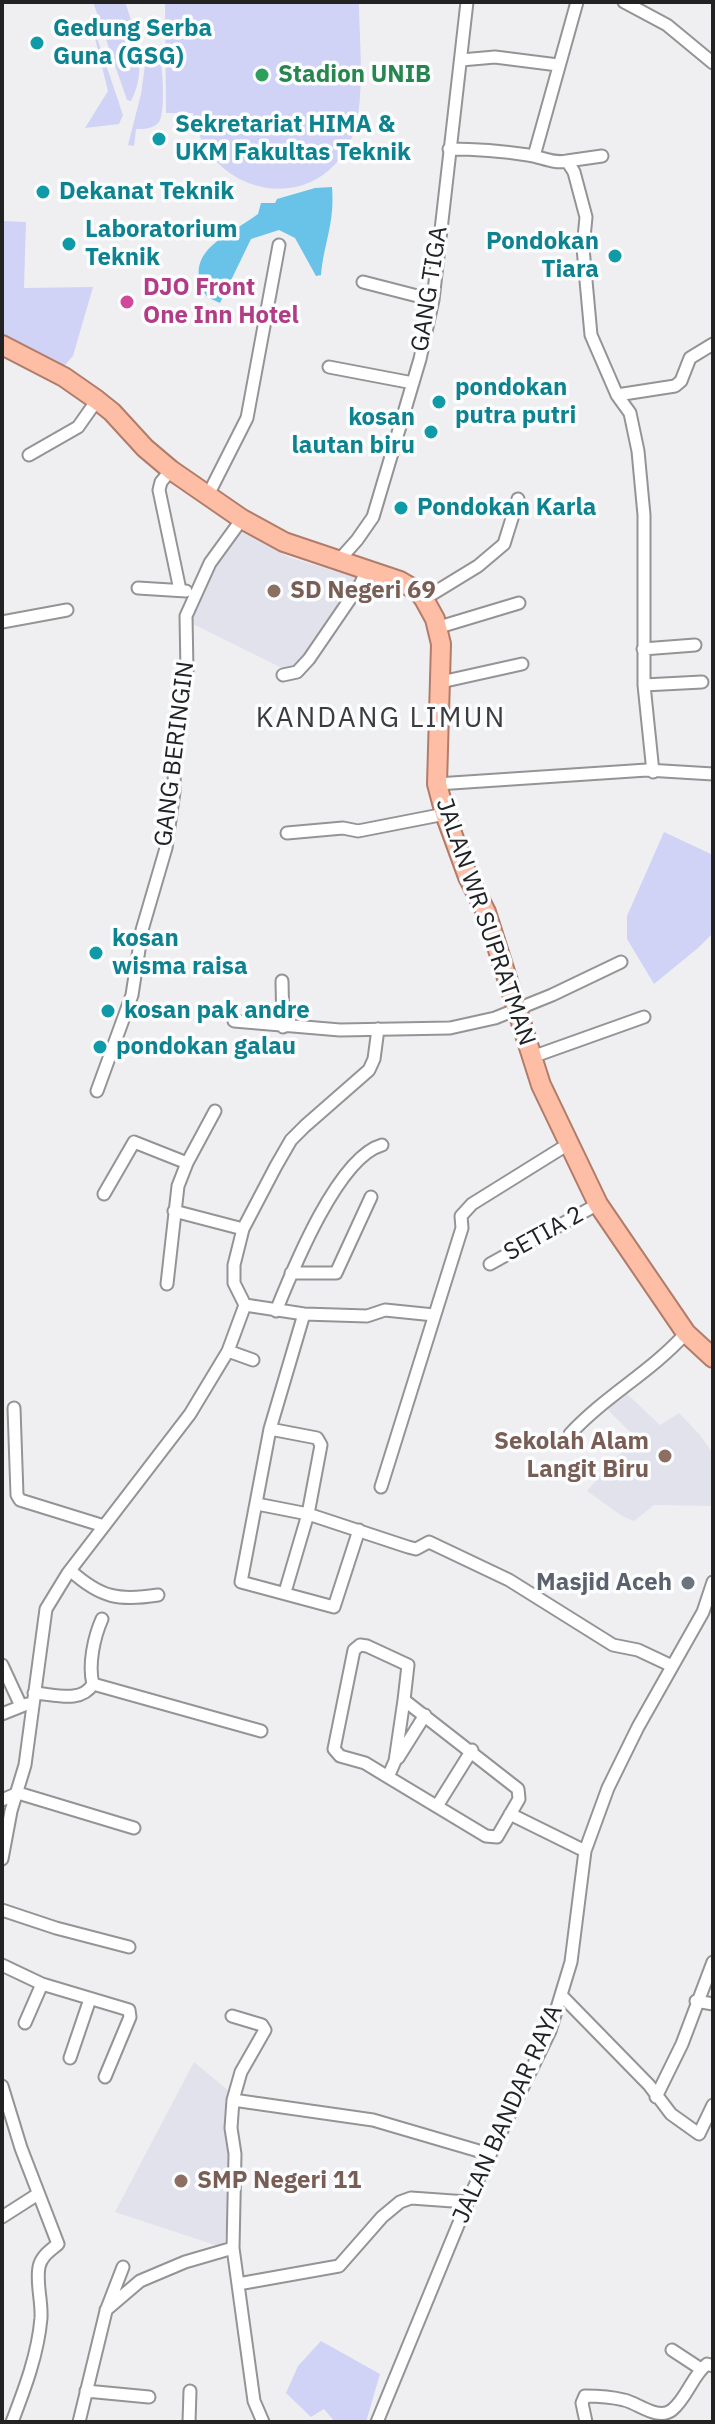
<!DOCTYPE html>
<style>
body{margin:0}
#map{position:relative;width:715px;height:2424px;overflow:hidden;background:#efeff2;font-family:"IBM Plex Sans",sans-serif}
canvas{display:block}
.frame{position:absolute;inset:0;border:4px solid #222223;pointer-events:none}
</style>
<div id="map">
<canvas width="715" height="2424"></canvas>
<div class="frame"></div>
</div>
<script>
const c = document.querySelector('canvas').getContext('2d');
c.lineJoin = 'round';
function paint(path, color) { c.fillStyle = color; c.fill(path, 'evenodd'); }
function strokePath(path, color, width, dash) { c.strokeStyle = color; c.lineWidth = width; c.lineCap = dash ? 'butt' : 'round'; c.setLineDash(dash || []); c.stroke(path); }
function write(font, color, halo, rows, align = 'center') {
  c.font = font + ' "IBM Plex Sans",sans-serif'; c.lineWidth = 7; c.setLineDash([]); c.textBaseline = 'middle'; c.strokeStyle = halo; c.fillStyle = color; for (const [text, x, y, turn = 0] of rows) {
    c.save(); c.translate(x, y); c.rotate((+turn || 0) * Math.PI / 180); c.textAlign = isNaN(turn) ? turn : align; if (halo) c.strokeText(text, 0, 0); c.fillText(text, 0, 0); c.restore();
  }
}
const built = new Path2D(`
 M236 528 291 558 359 578 302 662 288 671 187 621 193 602Z
 M626 1393 660 1425 679 1413 700 1435 713 1454V1506L654 1505 634 1521 622 1516 587 1491 614 1459 638 1440 606 1408Z
 M194 2062 229 2091 228 2114 234 2150 224 2248 115 2212Z`);
const green = new Path2D(`
 M93 2H125C136 33 148 70 131 101L127 100Z
 M165 2H359C359 41 367 108 350 142 313 219 206 195 193 113H166Z
 M89 14 123 115 119 124 85 128 108 91Z
 M161 64C163 76 165 113 159 122 154 129 143 129 136 129L134 146 128 145 141 94 145 65Z
 M2 221 26 222 24 288 93 287 73 356 65 365H59L2 334Z
 M664 832 713 855V933L698 948 654 984 627 939V916Z
 M321 2341 380 2374 366 2422H335L324 2409 311 2417 286 2393 298 2366Z`);
const water = new Path2D(`
 M332 187C335 223 324 242 321 275L316 276 295 238 279 230 251 239 220 303 207 297C179 251 229 236 258 214L261 203H275L277 199 315 188Z`);
const minor = new Path2D(`
 M624 2 667 25 713 63
 M461 60 495 57 558 65
 M449 149C476 149 502 151 528 155 542 157 553 164 567 161L574 172 586 217 583 248 591 335 617 395 630 413 638 451 644 515V685L653 772
 M534 156 577 2
 M567 161 602 156
 M363 282 433 300
 M329 367 413 383
 M617 395 675 386 681 381 690 358 713 344
 M29 455 78 427 97 400
 M171 470 161 482 159 490 180 590
 M208 495 247 418 279 245
 M340 559 357 540 373 517 420 359 433 300 467 2
 M138 588 186 591
 M424 599 478 566 504 544 518 499
 M2 622 67 610
 M436 628 519 603
 M643 649 695 645
 M283 675 297 672 309 659 361 583 367 568
 M441 682 522 664
 M644 685 702 682
 M437 784 647 770 713 774
 M287 833 343 828 358 831 445 814
 M282 981 283 1027
 M234 1021 340 1030 450 1028 495 1018 552 995 621 962
 M532 1057 644 1017
 M97 1091 132 995 142 930 166 848 174 792 175 727 187 671 186 616 210 563 242 519
 M104 1194 134 1142 187 1163
 M174 1211 243 1229
 M490 1264 598 1204
 M291 1273H336L371 1197
 M167 1284 178 1186 187 1163 215 1111
 M245 1305 304 1314 367 1316 385 1310 434 1315
 M276 1311C293 1269 338 1157 382 1145
 M304 1314 270 1429 241 1582 334 1607 359 1530
 M228 1351 253 1360
 M14 1408 17 1495 20 1500 104 1526
 M270 1429 317 1438 321 1445 308 1514 285 1592
 M570 1434C605 1396 651 1372 686 1333
 M381 1487 462 1228 461 1216 472 1204 570 1143
 M257 1504 308 1514 408 1547 416 1549 429 1542 509 1580 613 1645 638 1650 672 1666
 M71 1571C101 1598 119 1601 158 1595
 M2 1665 21 1706
 M93 1684C88 1665 94 1637 102 1619
 M34 1693C54 1694 81 1704 93 1684L261 1731
 M404 1700 518 1789 519 1799 497 1837 486 1836 388 1777 395 1761Z
 M2 1714 27 1704
 M398 1758 425 1715
 M388 1777 365 1763 340 1756 334 1749 354 1650 360 1645 367 1646 408 1665 404 1700
 M2 1800 18 1793 134 1828
 M437 1806 472 1750
 M510 1814 585 1851
 M2 1859 11 1811 25 1765 46 1609 68 1573 190 1414 228 1351 245 1305 234 1283V1265L243 1229 276 1166 291 1140 305 1126 369 1070 374 1059 378 1029
 M2 1910 56 1928 129 1947
 M2 1965 42 1984 129 2010 130 2017 105 2077
 M561 1995 649 2085 671 2114 699 2134 713 2105
 M696 2001 713 2004
 M232 2016 262 2025 265 2030 241 2072 233 2100
 M25 2023 42 1984
 M70 2058 90 1999
 M2 2086 21 2148 58 2244C51 2250 41 2256 39 2267 36 2283 42 2301 41 2318 38 2354 25 2388 12 2422
 M656 2097 682 2044 713 1962
 M2 2217 38 2194
 M238 2284 339 2266 382 2217 400 2202 411 2198 467 2202
 M106 2310 140 2281 185 2262 233 2248
 M672 2350 701 2369
 M86 2391 149 2397
 M79 2422 106 2311 123 2267
 M189 2422 190 2391
 M263 2422 254 2401 233 2248 235 2154 231 2128 233 2100 373 2120 489 2154
 M377 2422 470 2196 550 2031 571 1962 585 1851 608 1788 638 1727 703 1612 713 1582
 M586 2422 582 2403 585 2396C597 2396 612 2397 624 2400 638 2403 658 2421 672 2410 687 2398 692 2376 707 2364L713 2366`);
const trunk = new Path2D(`
 M2 345 64 377 97 400 112 412 145 448 171 470 242 519 284 542 400 581 419 592 424 599 435 619 441 644 437 784 445 814 468 877 486 912 541 1085 598 1204 686 1333 713 1358`);
const markers = [
 [37,43,8,"#0f9aa8"],
 [262,75,8,"#2e9e5b"],
 [159,139,8,"#0f9aa8"],
 [43,192,8,"#0f9aa8"],
 [69,244,8,"#0f9aa8"],
 [615,256,8,"#0f9aa8"],
 [127,302,8,"#d1479c"],
 [439,402,8,"#0f9aa8"],
 [431,432,8,"#0f9aa8"],
 [401,508,8,"#0f9aa8"],
 [274,591,8,"#8d6e63"],
 [96,953,8,"#0f9aa8"],
 [108,1011,8,"#0f9aa8"],
 [100,1047,8,"#0f9aa8"],
 [665,1456,8,"#8d6e63"],
 [688,1583,8,"#6b7280"],
 [181,2181,8,"#8d6e63"]
];
const cultureNames = [
 ["Gedung Serba",53,29],
 ["Guna (GSG)",53,57],
 ["Sekretariat HIMA &",175,125],
 ["UKM Fakultas Teknik",175,153],
 ["Dekanat Teknik",59,192],
 ["Laboratorium",85,230],
 ["Teknik",85,258],
 ["Pondokan",599,242,"right"],
 ["Tiara",599,270,"right"],
 ["pondokan",455,388],
 ["putra putri",455,416],
 ["kosan",415,418,"right"],
 ["lautan biru",415,446,"right"],
 ["Pondokan Karla",417,508],
 ["kosan",112,939],
 ["wisma raisa",112,967],
 ["kosan pak andre",124,1011],
 ["pondokan galau",116,1047]
];
const leisureNames = [
 ["Stadion UNIB",278,75]
];
const hotelNames = [
 ["DJO Front",143,288],
 ["One Inn Hotel",143,316]
];
const streetNames = [
 ["GANG TIGA",430,289,-81],
 ["GANG BERINGIN",175,754,-83],
 ["JALAN WR SUPRATMAN",485,922,71],
 ["SETIA 2",544,1234,-29],
 ["JALAN BANDAR RAYA",508,2114,-66]
];
const educationNames = [
 ["SD Negeri 69",290,591],
 ["Sekolah Alam",649,1442,"right"],
 ["Langit Biru",649,1470,"right"],
 ["SMP Negeri 11",197,2181]
];
const worshipNames = [
 ["Masjid Aceh",672,1583]
];
const quarterNames = [
 ["KANDANG LIMUN",381,719]
];
paint(built, '#e1e2ec');
paint(green, '#d0d3f5');
paint(water, '#69c2e7');
strokePath(minor, '#949497', 15);
strokePath(trunk, '#b17c69', 22);
strokePath(minor, '#fff', 11);
strokePath(trunk, '#febea6', 18);
for (const [x, y, r, color] of markers) { const dot = new Path2D(); dot.arc(x, y, r, 0, 2 * Math.PI); c.fillStyle = color; c.fill(dot); strokePath(dot, '#fcfdff', 3); }
write('bold 24px', '#0d838f', '#fcfdff', cultureNames, 'left');
write('bold 24px', '#27864d', '#fcfdff', leisureNames, 'left');
write('bold 24px', '#b23c85', '#fcfdff', hotelNames, 'left');
write('24px', '#222223', '#fcfdff', streetNames);
write('bold 24px', '#785e54', '#fcfdff', educationNames, 'left');
write('bold 24px', '#5b616d', '#fcfdff', worshipNames, 'right');
c.letterSpacing = '2px';
write('28px', '#3c3c3e', '#fcfdff', quarterNames);
c.letterSpacing = '0px';
</script>
